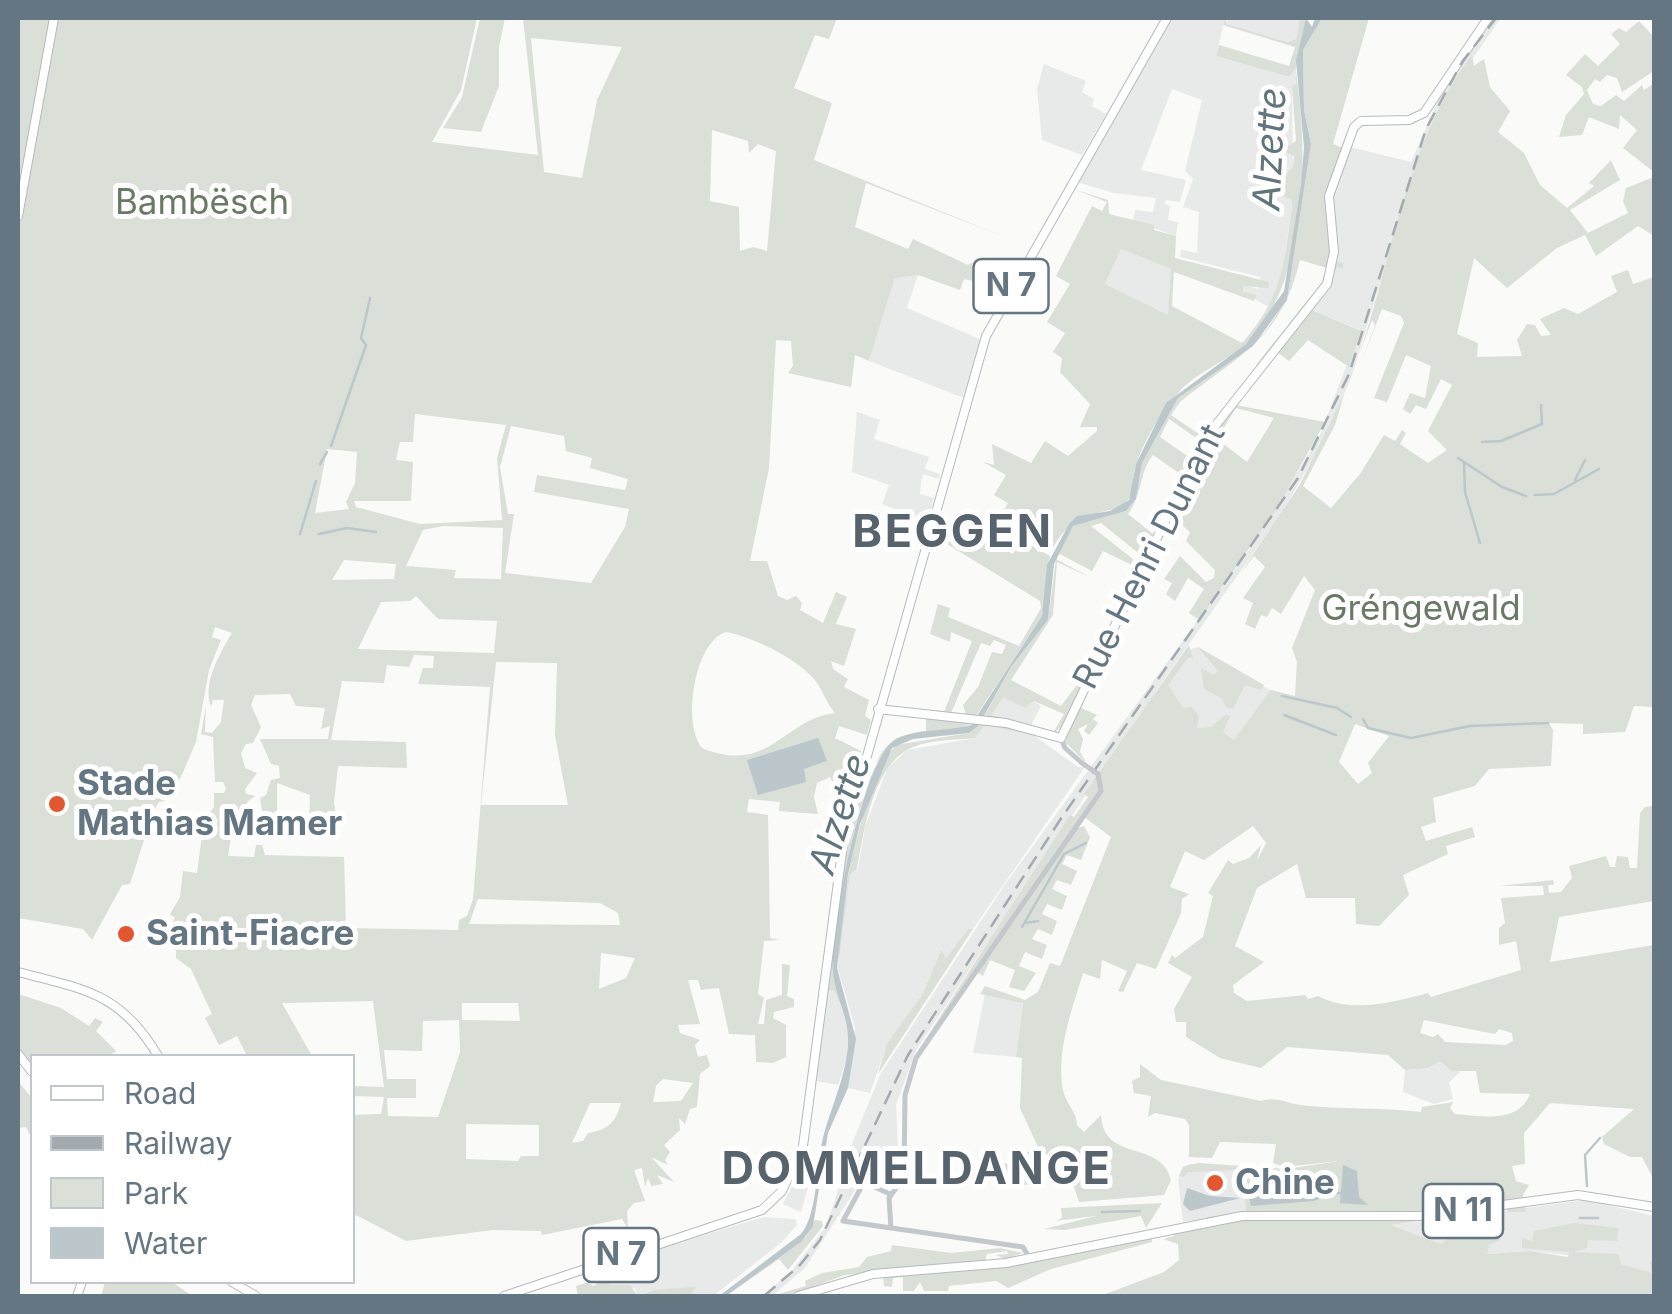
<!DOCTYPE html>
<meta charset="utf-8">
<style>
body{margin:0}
#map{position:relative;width:1672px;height:1314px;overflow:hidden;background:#fafaf8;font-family:Inter,sans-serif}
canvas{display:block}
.frame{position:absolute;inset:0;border:20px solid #657683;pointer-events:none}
.legend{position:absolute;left:30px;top:1054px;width:325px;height:230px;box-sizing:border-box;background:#fff;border:2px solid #c1c8cd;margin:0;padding:12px 18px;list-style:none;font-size:30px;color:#657683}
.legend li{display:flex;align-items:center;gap:20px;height:50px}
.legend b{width:50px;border:2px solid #c1c8cd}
</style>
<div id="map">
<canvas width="1672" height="1314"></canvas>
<div class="frame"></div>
<ul class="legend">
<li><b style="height:12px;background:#fff"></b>Road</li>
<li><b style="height:12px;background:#a2aab0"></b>Railway</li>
<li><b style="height:28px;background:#dadfd7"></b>Park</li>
<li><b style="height:28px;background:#bbc7cb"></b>Water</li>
</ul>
</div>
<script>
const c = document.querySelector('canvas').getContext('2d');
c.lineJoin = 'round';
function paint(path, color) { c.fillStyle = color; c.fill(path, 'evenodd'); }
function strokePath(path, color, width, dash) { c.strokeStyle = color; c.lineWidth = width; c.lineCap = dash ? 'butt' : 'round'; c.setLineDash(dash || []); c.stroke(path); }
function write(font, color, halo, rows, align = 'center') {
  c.font = font + ' Inter,sans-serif'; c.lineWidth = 10; c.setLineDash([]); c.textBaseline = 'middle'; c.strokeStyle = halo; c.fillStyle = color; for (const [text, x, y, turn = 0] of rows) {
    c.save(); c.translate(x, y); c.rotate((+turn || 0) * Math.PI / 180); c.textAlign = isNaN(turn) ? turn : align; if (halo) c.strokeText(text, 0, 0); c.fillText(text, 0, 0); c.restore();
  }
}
const built = new Path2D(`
 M1167 18H1225L1216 56 1289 77 1292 67 1296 68 1297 84 1292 86 1293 167 1287 172 1283 189 1269 187 1291 199 1292 206 1280 290 1270 308 1243 292 1244 285 1258 289 1260 277 1180 257 1181 250 1197 253 1199 212 1183 207 1193 179 1185 171 1202 100 1172 89 1141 170 1186 180 1180 202 1166 200 1165 204 1170 206 1168 220 1178 222 1176 236 1133 221 1135 210 1153 212 1156 198 1114 193 1073 181Z
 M1228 18H1300L1296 39 1287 42 1227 24Z
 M1493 18H1501L1447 95 1416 165 1352 375 1332 424 1283 511 1153 695 1191 649 1198 647 1273 692 1222 767 1142 711 916 1050 896 1105 899 1170 890 1167 878 1184 863 1178 805 1268 772 1296H762L790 1273 827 1225 853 1141 881 1073 1006 883 1254 543 1319 437 1360 330 1312 310 1334 275 1333 195 1350 147 1411 162 1442 91Z
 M1044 64 1086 81 1082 92 1094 99 1092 106 1106 114 1082 155 1042 140 1037 89Z
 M1121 249 1172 269 1168 315 1105 284Z
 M905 273 918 275 907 308 982 340 964 398 869 361 895 278Z
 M857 412 880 420 874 439 929 457 925 469 940 474 939 479 923 474 921 482 920 494 934 498 927 522 882 504 889 485 852 472Z
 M1003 696 1025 708 1034 701 1041 706 1031 725 992 716Z
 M985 725 1032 734 1078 767H1085L973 929H968L946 958 940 952 923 993 887 1045 870 1093 848 1088 855 1028 838 968 850 875 858 869 865 827 887 769 907 750 975 738Z
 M834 990 849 1024 847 1057 838 1085 816 1081 826 992Z
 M985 993 1023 1002 1016 1057 973 1053Z
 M1440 1060 1460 1072 1449 1082 1453 1099 1434 1104 1403 1092 1405 1070 1428 1068Z
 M1190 1164 1242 1166 1246 1212 1183 1222 1178 1180 1183 1167Z
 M801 1169 812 1173 801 1212 783 1204Z
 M1587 1200 1654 1216V1284L1620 1271 1618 1261 1530 1251 1486 1254 1457 1250 1391 1225Z
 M764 1217 795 1219 797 1225 781 1243 713 1296H690L695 1289 654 1290 637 1296 635 1288 611 1286 607 1277 609 1263Z`);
const green = new Path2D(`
 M18 18H477L461 90 432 142 538 155 523 18H837L829 39 815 35 794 88 832 103 814 160 1005 237 866 183 855 227 908 249 913 239 968 265 973 262 972 271 992 281 975 275 973 281 964 279 960 290 918 275 895 278 869 361 855 355 851 387 788 373 793 366 791 341 776 340 769 468 750 561H767L778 596 787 600 796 596 802 603 800 610 823 623 836 592 847 597 836 624 856 629 844 666 831 661 833 669 848 679 844 687 869 700 865 716 871 720 867 735 839 726 835 738 861 751 851 787 833 783 830 777 817 783 814 797 818 814 779 811 780 802 749 799 747 812 768 815 770 938 779 940 764 941 758 994 764 998 758 1024H764L766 1000 782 995V964L790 965 787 996 794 999V1007L774 1012 773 1018 786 1025V1057L773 1063 756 1062 755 1035 729 1034 719 988 701 990 698 980H688L700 1024 678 1025 680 1033 700 1040 695 1045 698 1057 707 1055 710 1066 700 1074 697 1107 690 1109 685 1124 679 1118 680 1130 664 1145 670 1152 665 1160 668 1165 651 1157 674 1182 657 1175 663 1184 651 1186 648 1178 645 1187 642 1168 634 1170 645 1201 634 1203 627 1211 628 1229 622 1219 542 1235 541 1231 493 1230 406 1241 356 1215 353 1219V1115L381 1114 384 1097 353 1096V1086L384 1087 373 1001 282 1003 312 1056H247L237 1036 219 1045 205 1018 212 1014 191 969 176 958V935H162L163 923 171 925 175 918 170 914 180 897 183 871 197 873 204 820 214 807V793H224L226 788 223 782H215L213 737 201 734 206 706 205 732 212 733 221 722 224 700H213L211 707C202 683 220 653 232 633L215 627 212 637 221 640 209 670 196 742 174 793 164 790 160 799 165 801 159 802 153 812 130 884 122 885 92 940 83 929 18 918ZM531 38 622 47 597 100 582 178 544 172ZM712 130 748 141 749 153 758 144 776 151 767 251 753 247 740 251 739 207 710 201ZM415 414 506 425 497 458 502 520 420 524 356 507 354 501H411L413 462 396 460 400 442H413ZM511 426 564 436 566 451 592 458 590 468 628 479 625 490 537 475 534 492 629 509 625 527 591 583 505 573 514 514H508L500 467ZM327 449 357 452 355 483 346 502 349 509 315 513ZM443 526 503 528 501 579 454 578 456 570 406 566 423 530ZM344 560 396 564 394 579 332 580ZM416 596 438 619 497 621 494 653 358 649 381 602 410 601ZM726 632C753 637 796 658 814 679 822 688 825 701 835 713 785 718 769 776 702 748 682 723 694 642 726 632ZM414 655 434 656 433 668H423L418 684 490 687 473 899 467 916 459 920 458 930 346 928 344 857 265 855 262 845H256L254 857 228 856 233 824 249 823 247 802 255 796 246 794 245 789 257 773 245 768 241 753 246 744 253 743 261 727 251 705 255 695 290 694 296 706 325 708 321 729 330 726 328 739H260L271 764 279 766 280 778 271 780 266 795 260 798 262 811 277 815V783L310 795 309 822 259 821 258 829 281 836 279 829H332L339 838 334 802 338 766 407 768 406 742 331 740 342 681 384 683 387 665 409 667ZM496 662 557 663 555 736 568 805H481ZM747 760 826 761 803 769 805 782ZM478 899 600 903 618 913 620 925 469 924ZM601 953 635 958 626 978 599 989ZM462 1003H518L520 1021 462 1020ZM459 1020 460 1052 438 1117 388 1116 387 1098H416V1079H387L384 1050 422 1051 423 1021ZM663 1079 693 1083 681 1101 653 1102 656 1086ZM590 1103H621C616 1122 608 1130 588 1133L583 1141 572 1143ZM466 1124 539 1125V1156H521L518 1161 466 1159Z
 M480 18H505L499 47V86L481 132 443 128 462 97Z
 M1225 18 1227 24 1287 42 1296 39 1300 18H1306L1296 68 1289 77 1216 56 1219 45 1289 66 1295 47 1223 25Z
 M1322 18H1369L1333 144 1346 149 1333 195 1337 262 1343 263V269L1336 267 1330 285 1312 310 1361 331 1349 367 1308 340 1289 361 1273 349 1257 364 1322 282 1327 268 1300 260C1281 340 1239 355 1180 402L1171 415 1202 436 1199 440 1169 419 1160 437 1190 458 1182 475 1153 455C1139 472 1142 496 1128 514L1153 534 1142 556 1101 523 1091 526 1138 563V568L1103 551 1092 571 1058 553 1073 526 1126 511 1136 499 1142 463 1178 398 1264 333 1287 300 1311 144 1304 110 1303 50Z
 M1639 21 1654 37V71L1622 92 1617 78 1607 75 1600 82 1595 79 1587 90 1593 104 1601 106 1616 95 1624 101 1642 85 1644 90 1654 83V172L1623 148 1637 130 1620 115 1619 129 1589 117 1582 135 1559 137 1566 115 1584 94 1582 87 1566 75 1585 54 1598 66 1620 44 1611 34 1619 28 1626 32Z
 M1472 55 1474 66 1484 59 1490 87 1510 111 1498 132 1524 153 1540 185 1567 208 1594 186 1589 183 1611 160 1620 180 1570 210 1588 233 1628 213 1623 201 1626 188 1654 177V236L1638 226 1596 256 1585 235 1557 248 1507 288 1474 258 1457 334 1478 343 1477 357 1522 356 1517 340 1527 324 1535 325 1541 336 1551 335 1540 319 1564 308 1578 314 1617 292 1611 276 1628 270 1633 284 1654 277V707L1634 706 1625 732 1583 734V724L1549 723 1553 730 1551 766 1489 769 1475 786 1433 798 1436 822 1421 827 1426 841 1472 827 1475 837 1446 846 1448 854 1403 875 1409 895 1379 926 1356 924 1355 898H1306L1297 864 1257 888 1235 946 1264 962 1233 985 1234 993 1247 1001 1305 995 1308 999 1318 996C1351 1014 1394 1002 1428 993L1431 997 1521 970 1516 941 1499 945V928L1505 923 1501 898 1544 895 1543 886H1500L1553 880 1554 885H1548L1549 893 1561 892 1572 878 1569 866 1606 856 1610 867H1615L1617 856 1628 857 1630 868H1637L1640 813 1645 807 1654 806V901L1559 917 1550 962 1654 945V1180L1642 1157H1630L1604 1144 1602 1137 1634 1109 1550 1103 1524 1133 1525 1164 1512 1166 1516 1181 1529 1185 1523 1195 1526 1212H1508L1507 1208 1391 1225 1441 1244 1448 1238 1502 1239 1489 1245 1487 1254 1530 1251 1568 1257 1569 1252 1522 1248V1238L1532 1241 1534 1231 1575 1223 1618 1228 1617 1241 1588 1240 1587 1248 1573 1252 1618 1254 1621 1264 1652 1273 1650 1261 1654 1264V1296H1100L1164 1272 1179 1260 1178 1244 1163 1239 1174 1236 1173 1229 1207 1221V1217L1246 1212 1242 1170 1189 1172 1183 1177 1179 1176 1183 1167 1198 1163 1286 1169 1339 1161 1284 1167 1273 1163 1276 1144 1220 1142 1212 1158 1189 1157V1125L1185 1119 1155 1113 1148 1117 1151 1096 1134 1093 1132 1081 1140 1077V1064L1161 1080 1261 1101C1277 1096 1285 1103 1300 1105 1340 1110 1381 1107 1421 1112L1422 1107 1453 1102 1450 1108 1455 1114C1481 1116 1519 1124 1530 1094L1480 1093 1476 1071H1452L1440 1061 1428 1068 1405 1070 1388 1055 1287 1047 1261 1068 1220 1058 1186 1037V1022H1176L1174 1009 1192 977 1168 963 1172 955 1175 958 1203 937 1213 896 1208 893 1228 860 1233 864 1249 858 1261 845 1257 861 1266 843 1253 826 1204 860 1185 851 1170 887 1189 894 1182 899 1181 913 1156 969 1137 963 1123 992 1118 991 1127 971 1102 960 1100 979 1083 973C1072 1010 1056 1051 1063 1090 1066 1104 1077 1112 1077 1125L1084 1132 1101 1115C1103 1163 1161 1139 1171 1180L1164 1195 1079 1202 1073 1184 1034 1179 1033 1185 1006 1184 1003 1163 1054 1174 1062 1168 1036 1154 1026 1158 1010 1150 1028 1152 1038 1147 1020 1108 1022 1058 1016 1057 1023 1003 980 994 985 986 1025 1000 1038 992 1050 963 1060 966 1111 837 1083 816 1075 829 1084 826 1090 837 1081 860 1067 855 1062 864 1077 871 1071 885 1057 880 1052 889 1067 896 1062 910 1047 904 1042 914 1057 921 1052 935 1038 929 1032 939 1047 945 1042 959 1025 952 1019 966 1036 973 1024 991 1009 987 1015 970 990 960 983 976 975 971 914 1057 1070 815 1074 817 1088 797 1084 794 1189 645 1193 658H1188L1168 685 1183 708 1192 707 1199 716 1197 728 1211 727 1226 714 1230 716 1223 732 1234 740 1271 690 1295 696 1297 662 1292 648 1315 590 1304 576 1281 614 1272 608 1267 617 1261 615 1255 629 1245 624 1253 603 1243 598 1265 567 1254 556 1240 574 1299 486 1344 395 1335 425 1303 486 1331 508 1360 474 1384 435 1395 441 1402 430 1406 433 1400 444 1428 463 1447 450 1428 431 1452 385 1441 379 1426 409 1416 405 1410 414 1403 409 1410 393 1425 398 1431 366 1406 355 1387 402 1374 398 1404 323 1401 316 1382 309 1361 363 1375 325 1372 320 1345 392C1391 283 1399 151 1472 55ZM1355 724 1389 736 1368 763 1372 773 1358 784 1339 762ZM1424 1020 1495 1034 1499 1029 1512 1033 1513 1041 1506 1045 1445 1042 1438 1034 1433 1037 1420 1033Z
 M1296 75C1309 151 1307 284 1248 342 1228 361 1198 371 1180 391 1162 410 1142 444 1135 468 1132 478 1135 489 1129 498 1116 521 1078 499 1052 550L998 520 1008 503 994 495 1006 475 983 462 994 465 992 444 1031 463 1045 441 1068 456 1097 431V427H1080L1090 404 1060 372 1062 358 1053 352 1065 333 1047 322 1070 284 1056 276 1092 206 1102 211 1107 202 1073 189 1108 200 1109 214 1154 225V230L1176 236 1175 258 1269 282 1268 288 1244 286 1243 292 1256 295 1254 301 1174 272 1172 306 1242 343C1283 297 1284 265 1292 206L1291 199 1268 190 1283 188 1287 172 1293 167 1294 156 1282 150 1296 141 1292 86 1296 84ZM1121 249 1171 269 1168 315 1105 284Z
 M1236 405 1325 422 1276 510 1199 620 1189 613 1204 589 1188 578 1175 601 1166 594 1172 583 1164 579 1180 556 1206 582 1214 578 1215 570 1186 541 1190 532 1171 516 1204 442ZM1236 408 1274 418 1247 462 1217 439Z
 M940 515 1013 554 1021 540 1050 556 1042 616 976 716 966 715 963 705 978 687 992 652 1002 654 1006 645 994 640 990 646 981 643 951 713 944 712 972 641 951 632 950 642 930 634 938 604 950 608 948 617 1019 646 1041 608 1040 601 934 536Z
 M1056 559 1089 577 1057 562 1053 615 1011 680 1061 706 1083 677 1102 632 1106 634 1061 727 1052 735 1031 725 1053 733 1064 714 1034 701 1025 708 1003 697 992 715 1025 724 984 717 1011 667 1048 620Z
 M1198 647 1264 685 1261 690 1245 685 1233 709 1227 708 1221 698 1204 689 1201 668 1213 675 1218 671Z
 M1079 707 1097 715 1093 719 1098 723 1089 735 1084 731 1088 724 1078 729 1083 739 1080 752 1087 764 1065 742Z
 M939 718 973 722C951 738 914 726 892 743 857 770 832 935 835 980 836 995 845 1009 849 1024L834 990 826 992 844 859 858 797C887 786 857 739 926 731V719Z
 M980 723 1005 725 1018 732 985 725 975 738C954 740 931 739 911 748 872 766 864 832 857 869L850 875 838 968 842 984C827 941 864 777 896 745L969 733Z
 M968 929H973L878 1074 887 1044 923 993 941 950 946 958Z
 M18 994 61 1008 89 1026 95 1018 103 1022 96 1031 116 1051 109 1056H32V1065L18 1050Z
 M18 1081 32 1098V1139L26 1127 18 1128Z
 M1162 1203 1146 1228 1141 1216 1065 1230 1044 1229 1096 1216 1055 1221 1062 1218 1061 1208Z
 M815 1220 822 1221 823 1226 788 1270 779 1259 726 1296 805 1238Z
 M1152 1237V1242L1051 1269 1008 1288 996 1281 949 1286 948 1291H924L920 1282 914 1291H903V1277L893 1278 892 1287 884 1286 883 1275 1022 1264Z
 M892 1245 951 1253 1000 1248 1023 1253 1005 1259 996 1255 1008 1254 1007 1251 987 1254 985 1262 845 1275 787 1296H772L806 1286 805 1281 822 1273 859 1267 867 1257 891 1251Z
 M607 1277 611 1285H630L638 1296 654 1290 696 1287 690 1296H578L576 1286 588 1282 593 1286Z
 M105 1282H172L192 1296H101Z`);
const water = new Path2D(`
 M1306 18 1312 27 1315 18H1322L1303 50 1304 110 1311 144 1287 300 1253 346 1178 398 1142 463 1136 499 1126 511 1073 526 1054 564 1048 620 1011 667 979 725 969 733 913 739 892 748 860 824 848 874 837 968 856 1039 848 1088 828 1133 813 1226 802 1241 726 1296H719L801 1234C816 1216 816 1177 820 1153 826 1115 845 1084 848 1045 850 1017 835 998 833 971 830 932 862 757 896 739 918 728 947 732 971 725L1042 616 1047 565 1069 524 1077 516 1110 511 1129 500 1136 464 1166 403 1246 344 1284 291 1301 185 1304 147 1296 61Z
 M818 738 827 761 804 769 806 782 758 795 747 760Z
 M1343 1165 1357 1171 1359 1197 1368 1205 1340 1203Z
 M1270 1187 1328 1189 1332 1193 1314 1201 1251 1206 1248 1192Z
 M1187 1188 1210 1196 1240 1198 1190 1211 1183 1204Z`);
const stream = new Path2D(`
 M1482 442 1501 441 1542 424 1541 405
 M331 446 366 345 361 338 370 298
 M1458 458 1502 487 1526 496
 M1464 463 1465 492 1480 543
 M320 464 327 452
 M1575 480 1585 460
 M1535 495 1554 494 1599 469
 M300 534 316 481
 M319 534 347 528 376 532
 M1282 696 1337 708 1351 717
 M1284 715 1336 735
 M1363 719 1368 728 1411 738 1470 726 1548 723
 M1025 923 1038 921
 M1022 927 1064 854 1086 843
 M1587 1186 1585 1155 1600 1138
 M1332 1193H1340
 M1102 1212 1140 1211
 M1580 1218H1598`);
const minor = new Path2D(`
 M1061 738 1065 748 1082 763
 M890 1194 864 1182 843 1221 1023 1247 1030 1259
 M891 1228 889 1198 904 1177 905 1095 916 1058 1101 791 1098 774`);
const major = new Path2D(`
 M1361 121 1409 120 1424 113 1488 18
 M18 216 54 18
 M878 709 1006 723 1061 738 1204 440 1327 284 1334 252 1329 196 1354 127 1361 121
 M18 972C84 989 121 993 158 1056
 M18 1054 32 1072
 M232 1282 256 1296
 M77 1296 82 1282
 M504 1296 762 1210 782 1191 803 1146 844 837 986 336 1167 18
 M798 1296 873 1274 1006 1263 1242 1216H1420L1578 1195 1654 1207`);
const rail = new Path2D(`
 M764 1296 800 1265 820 1240 908 1055 1060 820 1298 478 1349 374 1426 129 1462 62 1496 18`);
const minorBridge = new Path2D(`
 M1082 763 1098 774`);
const markers = [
 [57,804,10,"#e4572e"],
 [126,934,10,"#e4572e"],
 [1215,1183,10,"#e4572e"]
];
const shields = [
 [1011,286,75],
 [1463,1211,80],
 [621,1255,75]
];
const shieldNames = [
 ["N 7",1011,286],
 ["N 11",1463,1211],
 ["N 7",621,1255]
];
const parkNames = [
 ["Bambësch",202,203],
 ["Gréngewald",1421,609]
];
const streetNames = [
 ["Rue Henri Dunant",1150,557,-63]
];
const poiNames = [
 ["Stade",77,784],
 ["Mathias Mamer",77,824],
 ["Saint-Fiacre",146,934],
 ["Chine",1235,1183]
];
const waterNames = [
 ["Alzette",1271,149,-87],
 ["Alzette",841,814,-72]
];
const districtNames = [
 ["BEGGEN",953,533],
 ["DOMMELDANGE",917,1170]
];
paint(built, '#e8e9e9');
paint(green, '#dadfd7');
paint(water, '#bbc7cb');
strokePath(stream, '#bbc7cb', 2.5);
strokePath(major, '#b5babe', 10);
strokePath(minor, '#c3c8cc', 5);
strokePath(major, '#fff', 8);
strokePath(rail, '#a2aab0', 2.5, [15, 8]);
strokePath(minorBridge, '#c3c8cc', 5);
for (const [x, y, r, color] of markers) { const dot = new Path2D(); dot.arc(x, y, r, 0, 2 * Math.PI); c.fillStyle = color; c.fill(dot); strokePath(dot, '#fff', 4); }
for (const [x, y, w] of shields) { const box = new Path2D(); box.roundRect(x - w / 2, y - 27, w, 54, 8); c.fillStyle = '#fff'; c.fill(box); strokePath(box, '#657683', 2.5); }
write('bold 32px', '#657683', null, shieldNames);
write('35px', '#687a64', '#fff', parkNames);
write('35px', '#657683', '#fff', streetNames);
write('bold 35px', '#657683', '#fff', poiNames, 'left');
write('italic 38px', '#60757c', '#fff', waterNames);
c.letterSpacing = '2.5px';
write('bold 45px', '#57646e', '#fff', districtNames);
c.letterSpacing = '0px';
</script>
